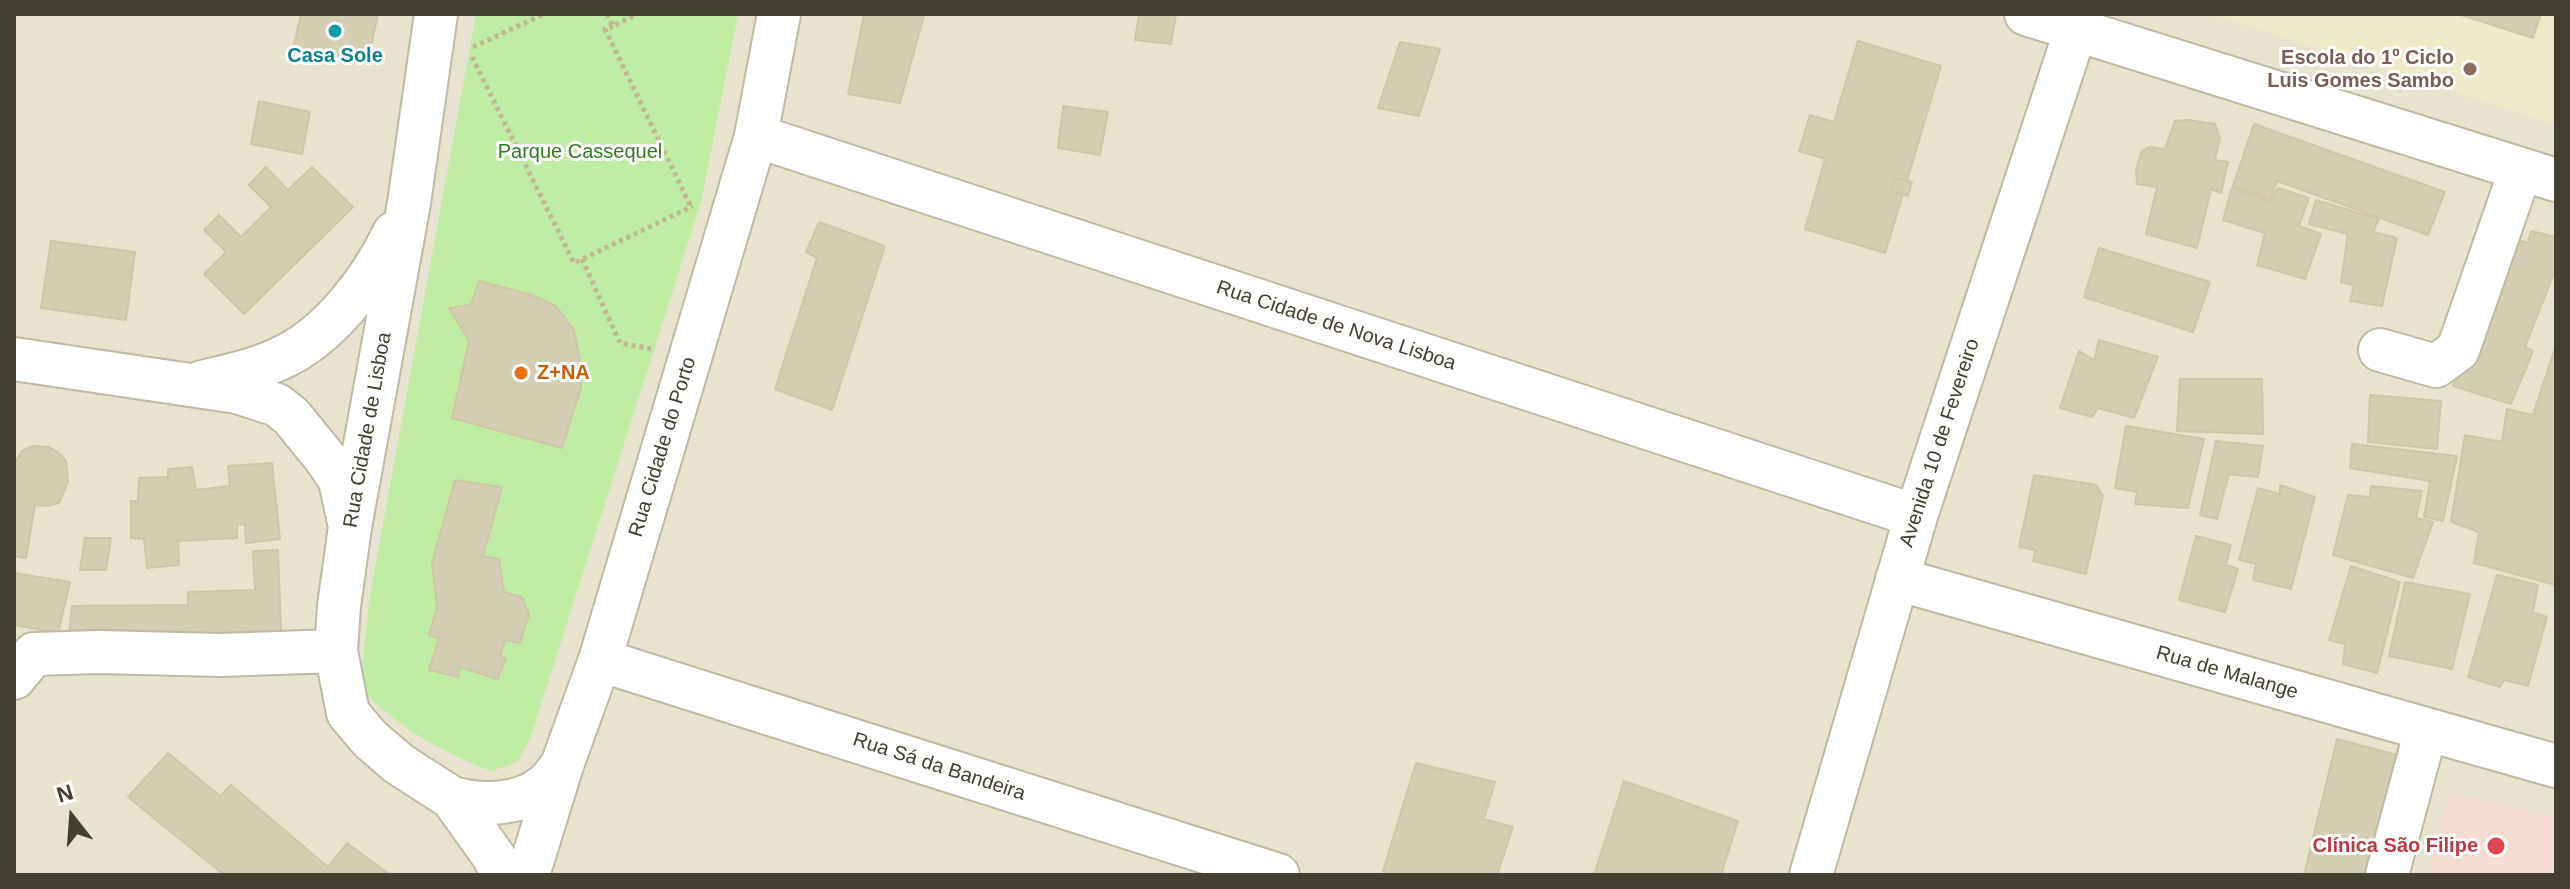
<!DOCTYPE html>
<meta charset="utf-8">
<style>
body{margin:0}
#map{position:relative;width:2570px;height:889px;overflow:hidden;background:#f3f0e1;font-family:Helvetica,sans-serif}
canvas{display:block}
.frame{position:absolute;inset:0;border:16px solid #444031;pointer-events:none}
.north{position:absolute;left:32px;top:777px;width:80px;height:80px;-webkit-text-stroke:6px #fff;paint-order:stroke;rotate:343deg;font-size:22px;font-weight:700;line-height:32px;text-align:center;color:#444031}
.north::after{content:'';display:block;margin:auto;width:28px;height:36px;background:#444031;clip-path:polygon(50% 0,100% 100%,50% 72%,0 100%)}
</style>
<div id="map">
<canvas width="2570" height="889"></canvas>
<div class="frame"></div>
<div class="north">N</div>
</div>
<script>
const c = document.querySelector('canvas').getContext('2d');
c.lineJoin = 'round';
function paint(path, color) { c.fillStyle = color; c.fill(path, 'evenodd'); }
function strokePath(path, color, width, dash) { c.strokeStyle = color; c.lineWidth = width; c.lineCap = dash ? 'butt' : 'round'; c.setLineDash(dash || []); c.stroke(path); }
function write(font, color, halo, rows, align = 'center') {
  c.font = font + ' Helvetica,sans-serif'; c.lineWidth = 6; c.setLineDash([]); c.textBaseline = 'middle'; c.strokeStyle = halo; c.fillStyle = color; for (const [text, x, y, turn = 0] of rows) {
    c.save(); c.translate(x, y); c.rotate((+turn || 0) * Math.PI / 180); c.textAlign = isNaN(turn) ? turn : align; if (halo) c.strokeText(text, 0, 0); c.fillText(text, 0, 0); c.restore();
  }
}
const residential = new Path2D(`
 M14 14H2556V875H14Z`);
const education = new Path2D(`
 M2211 14H2556V125Z`);
const medical = new Path2D(`
 M2449 793 2556 818V875H2429Z`);
const green = new Path2D(`
 M476 14H738L701 202 530 739 517 762 492 771C444 755 396 725 360 688L369 601Z`);
const building = new Path2D(`
 M301 14H378L367 64 293 48Z
 M864 14 924 15 900 103 848 94Z
 M1139 14H1176L1171 44 1135 40Z
 M2458 14H2541L2533 38Z
 M1858 41 1941 66 1907 181 1895 178 1891 191 1903 194 1885 253 1805 229 1825 159 1799 151 1810 115 1834 122Z
 M1400 42 1440 49 1419 116 1378 108Z
 M259 101 310 112 302 154 251 144Z
 M1063 106 1108 112 1100 155 1058 148Z
 M2188 120 2215 124 2220 138 2215 160 2228 162 2221 193 2211 189 2197 248 2146 234 2157 187 2137 184 2136 169 2142 151 2150 147 2165 149 2175 121Z
 M2254 124 2445 192 2428 235 2277 181 2271 199 2233 186Z
 M266 167 288 190 312 167 353 207 244 314 204 274 226 252 204 230 219 215 241 237 271 207 249 185Z
 M1895 178 1912 182 1908 196 1891 191Z
 M2232 188 2272 202 2278 188 2309 198 2299 226 2321 234 2305 279 2257 265 2265 233 2223 220Z
 M2316 200 2379 219 2373 232 2397 238 2382 306 2350 301 2354 285 2341 282 2348 234 2309 224Z
 M819 222 885 246 832 410 775 389 817 258 806 252Z
 M2531 231 2556 237V268L2525 347 2533 351 2511 404 2453 386 2507 237 2528 243Z
 M51 241 135 252 126 320 41 308Z
 M2099 248 2210 282 2193 332 2084 297Z
 M479 281 529 294 556 306 574 330 580 360 581 387 562 448 452 418 469 341 449 308 471 305Z
 M2099 340 2158 357 2134 418 2098 408 2092 417 2060 408 2079 351 2094 360Z
 M2556 345V585L2474 563 2479 532 2451 522 2465 435 2502 442 2507 409 2533 415Z
 M2180 379H2262L2263 434 2177 431Z
 M2370 395 2441 401 2437 449 2368 442Z
 M2126 426 2204 439 2188 508 2135 504 2137 492 2115 488Z
 M2216 441 2263 446 2258 477 2229 474 2217 519 2200 515Z
 M2352 444 2457 456 2443 521 2424 517 2430 481 2350 468Z
 M33 446 49 447 59 453 66 461 68 482 59 503 47 506 35 505 26 558 14 556V465L22 451Z
 M272 463 280 539 246 543 245 525 237 524V538L178 541 179 565 147 568 144 539 131 538V501H138L139 478 168 477V469L192 467 196 490 230 486 228 466Z
 M2034 475 2096 485 2103 496 2086 574 2033 561 2035 550 2019 547Z
 M455 480 502 487 483 556 499 559 504 592 522 597 529 614 520 643 505 640 500 657 506 658 497 679 460 667 458 677 429 670 439 638 429 635 437 608 432 563Z
 M2280 485 2315 497 2291 589 2253 580 2256 564 2239 560 2258 488 2280 494Z
 M2371 486 2422 491 2416 518 2433 522 2413 578 2333 555 2348 495 2370 497Z
 M2196 536 2231 545 2226 565 2238 569 2225 612 2179 600Z
 M85 538H111L106 570H80Z
 M278 550 281 634 69 635 72 606 188 605V592L255 590 253 551Z
 M2351 566 2400 582 2377 673 2343 664 2345 644 2329 640Z
 M14 573 70 582 58 633 14 625Z
 M2497 575 2538 585 2533 612 2547 617 2528 686 2504 680 2500 687 2468 677Z
 M2405 582 2470 594 2452 669 2389 656Z
 M2337 739 2397 755 2365 875H2304Z
 M168 753 220 796 231 785 328 867 347 843 390 875H224L128 797Z
 M1416 763 1495 782 1484 819 1513 827 1497 875H1398L1383 871Z
 M1624 781 1738 821 1721 875H1594Z`);
const path = new Path2D(`
 M607 14 613 26 637 14
 M613 26 605 29 691 207
 M473 47 544 14
 M472 57 574 263 693 206
 M582 259 620 343 651 349`);
const minor = new Path2D(`
 M436 14 409 203 350 527 339 606 336 651 348 713 370 739 399 764 452 798 494 857 502 875
 M2026 14 2556 180
 M756 136 1916 516
 M2380 350 2436 366 2458 350 2521 169
 M14 359 237 392 277 405 291 416 326 459 340 480 349 522
 M202 382C228 376 255 370 279 359 329 337 371 281 394 233
 M1897 579 2556 766
 M600 660 1278 875
 M14 678 34 654 99 652 220 655 336 651
 M452 798C481 806 520 806 545 785 551 780 557 772 562 765
 M528 875 562 765 600 660 756 136 779 14
 M1811 875 1916 516 2081 14
 M2387 875 2426 730`);
const markers = [
 [335,31,8,"#0f9aa8"],
 [2470,69,8,"#8d6e63"],
 [521,373,8,"#e8710a"],
 [2496,846,10,"#e0444e"]
];
const cultureNames = [
 ["Casa Sole",335,56]
];
const educationNames = [
 ["Escola do 1º Ciclo",2454,58],
 ["Luis Gomes Sambo",2454,81]
];
const parkNames = [
 ["Parque Cassequel",580,152]
];
const streetNames = [
 ["Rua Cidade de Nova Lisboa",1336,326,18],
 ["Rua Cidade de Lisboa",368,430,-80],
 ["Avenida 10 de Fevereiro",1940,443,-72],
 ["Rua Cidade do Porto",663,447,-73],
 ["Rua de Malange",2227,673,16],
 ["Rua Sá da Bandeira",939,767,18]
];
const foodNames = [
 ["Z+NA",537,373]
];
const healthNames = [
 ["Clínica São Filipe",2478,846]
];
paint(residential, '#e7e3ce');
paint(education, '#eee9c9');
paint(medical, '#f5dcd2');
paint(green, '#c0eca4');
paint(building, '#d4ceb5');
strokePath(building, '#d1c7a8', 2);
strokePath(minor, '#bebaa3', 46);
strokePath(path, '#c2b992', 5, [4, 4]);
strokePath(minor, '#fff', 42);
for (const [x, y, r, color] of markers) { const dot = new Path2D(); dot.arc(x, y, r, 0, 2 * Math.PI); c.fillStyle = color; c.fill(dot); strokePath(dot, '#fff', 3); }
write('bold 20px', '#0d838f', '#fff', cultureNames);
write('bold 20px', '#785e54', '#fff', educationNames, 'right');
write('20px', '#337b20', '#fff', parkNames);
write('20px', '#444031', '#fff', streetNames);
write('bold 20px', '#c56008', '#fff', foodNames, 'left');
write('bold 20px', '#be3a42', '#fff', healthNames, 'right');
</script>
